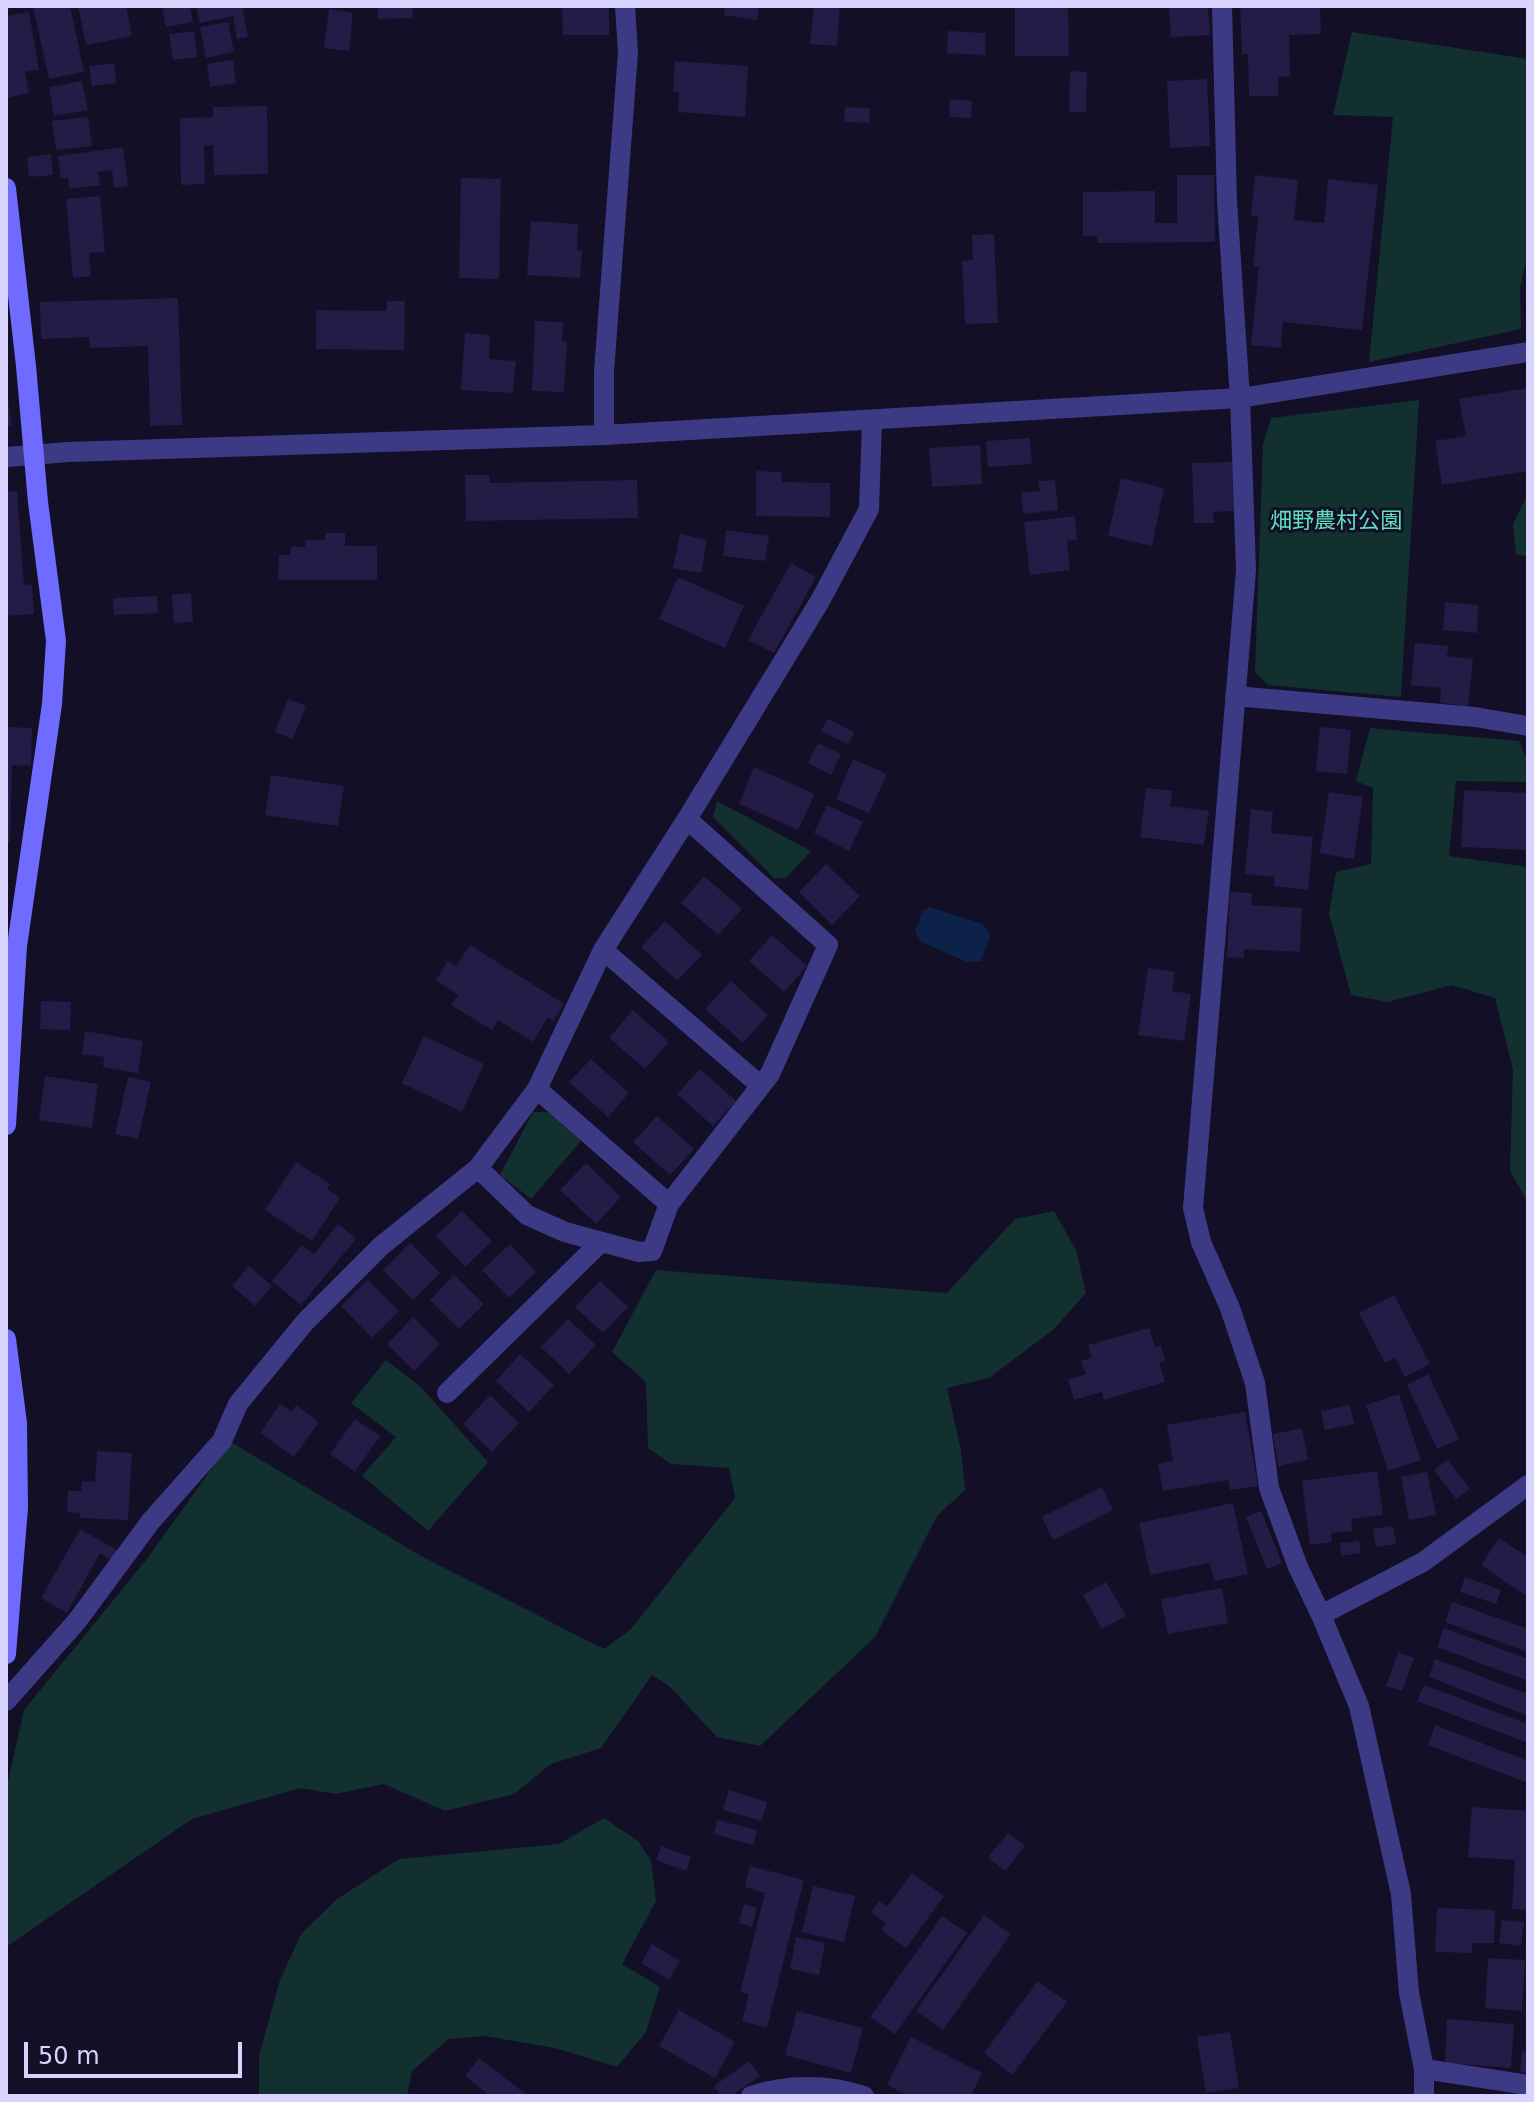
<!DOCTYPE html>
<meta charset="utf-8">
<style>
body{margin:0}
#map{position:relative;width:1534px;height:2102px;overflow:hidden;background:#130f26;font-family:"DejaVu Sans",sans-serif}
canvas{display:block}
.frame{position:absolute;inset:0;border:8px solid #d9d4ff;pointer-events:none}
.scale{position:absolute;left:24px;top:2042px;width:218px;height:36px;box-sizing:border-box;border:4px solid #d9d4ff;border-top:0;padding-left:10px;font-size:24px;line-height:28px;white-space:nowrap;color:#d9d4ff;-webkit-text-stroke:6px #130f26;paint-order:stroke}
</style>
<div id="map">
<canvas width="1534" height="2102"></canvas>
<div class="frame"></div>
<div class="scale">50 m</div>
</div>
<script>
const c = document.querySelector('canvas').getContext('2d');
c.lineJoin = 'round';
function paint(path, color) { c.fillStyle = color; c.fill(path, 'evenodd'); }
function strokePath(path, color, width, dash) { c.strokeStyle = color; c.lineWidth = width; c.lineCap = dash ? 'butt' : 'round'; c.setLineDash(dash || []); c.stroke(path); }
function write(font, color, halo, rows, align = 'center') {
  c.font = font + ' "DejaVu Sans","Noto Sans JP",sans-serif'; c.lineWidth = 6; c.setLineDash([]); c.textBaseline = 'middle'; c.strokeStyle = halo; c.fillStyle = color; for (const [text, x, y, turn = 0] of rows) {
    c.save(); c.translate(x, y); c.rotate((+turn || 0) * Math.PI / 180); c.textAlign = isNaN(turn) ? turn : align; if (halo) c.strokeText(text, 0, 0); c.fillText(text, 0, 0); c.restore();
  }
}
const green = new Path2D(`
 M1352 32 1528 59V253L1520 288 1521 329 1369 362 1393 117 1333 115Z
 M1419 400 1401 697 1268 685 1255 672 1263 444 1271 418Z
 M1528 493V556L1516 555 1513 524Z
 M1370 728 1519 741 1528 762V782L1456 781 1449 856 1528 867V1202L1510 1171 1513 1069 1495 998 1452 985 1388 1002 1351 995 1329 914 1336 872 1371 864 1373 788 1356 781Z
 M717 801 811 851 786 878H774L713 817Z
 M533 1112H548L581 1141 531 1199 500 1175Z
 M1054 1211 1076 1250 1086 1293 1054 1329 989 1378 947 1388 961 1450 965 1490 937 1516 875 1637 760 1746 717 1737 669 1686 652 1675 601 1748 551 1764 514 1794 445 1811 384 1784 335 1794 301 1788 192 1819 6 1947V1790L24 1710 146 1560 231 1442 421 1556 604 1649 631 1629 735 1498 729 1468 671 1464 648 1448 646 1382 612 1352 656 1270 947 1293 1015 1219Z
 M386 1360 421 1387 488 1462 428 1531 362 1476 396 1437 351 1403Z
 M604 1818 638 1841 651 1861 656 1901 622 1964 660 1987 646 2032 617 2067 555 2048 485 2036 449 2039 412 2071 407 2096H259V2056L280 1980 301 1934 337 1899 399 1859 559 1844Z`);
const water = new Path2D(`
 M929 907 983 924 991 935 981 961 967 962 921 942 915 931 923 911Z`);
const building = new Path2D(`
 M33 6H70L84 72 49 79Z
 M78 6H126L132 36 86 45Z
 M162 6H190L193 22 166 27Z
 M196 6H242L248 37 237 39 233 16 200 23Z
 M377 6H412L413 18 378 19Z
 M562 6H609V35H563Z
 M725 6H759L757 20 724 15Z
 M814 6H840L837 46 810 44Z
 M1015 6H1068L1069 56H1015Z
 M1169 6H1208L1210 35 1171 37Z
 M1240 6H1320L1321 34 1289 35 1290 76 1278 77V96H1249L1248 54H1242Z
 M329 9 353 13 349 51 324 48Z
 M29 12 39 70 25 72 29 93 6 98V16Z
 M228 22 234 52 206 58 200 27Z
 M194 31 197 57 173 60 169 34Z
 M948 31 986 33 985 55 947 53Z
 M233 60 236 83 210 87 207 64Z
 M675 61 748 66 745 117 678 112 679 92H673Z
 M114 63 116 83 92 86 89 66Z
 M1070 71 1087 72 1086 112H1069Z
 M1207 79 1210 146 1170 148 1167 81Z
 M82 81 88 110 54 116 49 87Z
 M950 99 972 101 971 118 949 117Z
 M267 106 268 174 214 175 213 145 204 146 205 184 181 185 180 118 213 117V107Z
 M845 107 870 108 869 123 844 122Z
 M88 117 92 146 56 150 52 121Z
 M123 147 128 186 114 188 112 170 98 172 100 185 69 189 68 178 61 179 58 156Z
 M51 154 53 175 29 177 27 157Z
 M1177 175H1214L1215 242 1097 243V236H1083V192L1155 191V223H1177Z
 M1255 175 1298 180 1294 220 1324 223 1328 179 1378 185 1362 330 1283 322 1281 348 1251 345 1259 267H1253L1258 217 1251 216Z
 M461 178 501 179 499 279 459 278Z
 M100 196 105 252 89 253 91 276 73 278 66 199Z
 M531 221 578 224 577 250 582 251 580 278 527 275Z
 M994 234 998 323 965 324 962 261 973 260 972 235Z
 M178 298 182 425 150 426 148 346 90 348 89 337 41 339 40 302Z
 M387 301H405L404 350 316 349V310L387 311Z
 M535 321 563 322 562 341H567L564 392 532 391Z
 M465 333 490 335 489 359 516 361 513 393 461 390Z
 M1528 388V471L1442 485 1435 441 1466 436 1459 399Z
 M8 398 12 426H6V399Z
 M1030 438 1032 464 988 467 986 441Z
 M980 445 982 484 932 487 929 448Z
 M1232 462 1234 511 1213 512 1214 523H1194L1192 463Z
 M756 471 781 472 782 482 830 483V517L756 516Z
 M465 475H489L490 483 637 480 638 518 466 521Z
 M1121 478 1164 488 1152 546 1108 536Z
 M1055 480 1058 510 1023 514 1021 493 1040 491 1038 481Z
 M17 491 24 585 32 584 34 614 6 616V492Z
 M1075 516 1077 540 1067 541 1070 570 1030 575 1024 522Z
 M726 530 769 536 765 561 723 556Z
 M325 533H345V546H377V580H278L279 555H291V547H305V540H325Z
 M680 534 707 540 701 573 673 568Z
 M791 563 816 577 774 653 748 640Z
 M678 577 744 606 725 648 659 619Z
 M191 593 193 622 174 623 172 595Z
 M157 596 158 613 114 615 113 598Z
 M1445 602 1478 605 1477 633 1443 630Z
 M1415 643 1449 646 1447 656 1473 659 1468 706 1440 703 1441 688 1411 685Z
 M288 699 306 706 293 739 275 732Z
 M828 719 854 732 848 744 821 731Z
 M6 727 32 728 31 766 12 765 10 842H6Z
 M1320 727 1351 730 1347 774 1316 771Z
 M818 743 841 754 831 775 808 763Z
 M853 759 887 774 869 813 836 799Z
 M754 767 815 794 798 830 739 804Z
 M271 775 344 786 338 826 265 815Z
 M1146 788 1172 791 1170 806 1209 811 1204 845 1140 837Z
 M1464 790 1528 793V850L1461 847Z
 M1329 792 1363 797 1354 859 1320 853Z
 M827 805 863 822 849 851 814 833Z
 M1251 809 1273 812 1271 833 1313 837 1308 890 1274 886 1275 877 1245 874Z
 M826 864 860 896 832 925 799 892Z
 M704 876 742 909 718 935 681 903Z
 M1230 892 1252 893 1251 905 1302 908 1300 952 1244 949V958L1227 957Z
 M665 921 702 955 677 981 641 947Z
 M772 935 807 966 784 992 749 961Z
 M470 945 564 1004 553 1021 548 1017 533 1042 498 1020 492 1030 451 1005 458 995 436 980 448 961 456 966Z
 M1148 968 1175 972 1172 991 1191 994 1184 1041 1138 1035Z
 M731 981 768 1015 743 1043 705 1009Z
 M41 1001 71 1002 70 1030 40 1029Z
 M633 1010 669 1042 645 1069 609 1038Z
 M85 1031 143 1041 138 1073 103 1067 104 1057 82 1054Z
 M424 1036 484 1064 462 1112 402 1083Z
 M591 1059 629 1093 608 1117 569 1082Z
 M700 1069 736 1101 713 1126 677 1094Z
 M45 1076 98 1084 92 1128 39 1120Z
 M128 1077 151 1082 138 1139 115 1134Z
 M657 1116 694 1149 670 1175 633 1142Z
 M296 1162 330 1184 327 1189 340 1198 312 1241 265 1210Z
 M586 1163 621 1197 596 1224 560 1190Z
 M462 1211 492 1241 465 1267 436 1236Z
 M338 1224 356 1239 301 1305 272 1281 302 1245 314 1254Z
 M410 1243 440 1273 413 1300 383 1270Z
 M510 1244 536 1272 509 1298 482 1270Z
 M249 1266 272 1286 255 1306 232 1286Z
 M454 1275 484 1304 459 1329 430 1300Z
 M368 1280 399 1311 372 1338 341 1306Z
 M600 1281 628 1307 603 1333 575 1307Z
 M1394 1295 1430 1364 1405 1377 1395 1358 1385 1363 1359 1313Z
 M413 1317 440 1344 414 1371 387 1344Z
 M568 1319 596 1345 569 1374 541 1347Z
 M1149 1328 1155 1347 1161 1345 1165 1360 1159 1362 1165 1382 1104 1400 1102 1392 1074 1400 1068 1380 1086 1374 1081 1361 1092 1358 1088 1345Z
 M520 1354 554 1385 529 1412 496 1381Z
 M1428 1374 1459 1439 1437 1449 1407 1385Z
 M1399 1394 1421 1460 1388 1471 1366 1405Z
 M490 1395 519 1423 492 1452 463 1424Z
 M280 1404 292 1412 296 1405 319 1422 294 1457 260 1433Z
 M1350 1405 1354 1424 1325 1430 1321 1411Z
 M1245 1412 1258 1486 1230 1490 1228 1480 1163 1491 1158 1464 1173 1461 1167 1425Z
 M355 1419 380 1436 355 1472 330 1454Z
 M1302 1428 1308 1460 1278 1466 1273 1434Z
 M97 1451 132 1453 128 1520 80 1518V1513L67 1512 68 1491H81L82 1481 95 1482Z
 M1448 1460 1470 1489 1456 1499 1434 1470Z
 M1377 1471 1383 1515 1351 1519 1353 1531 1331 1533 1332 1542 1310 1545 1302 1481Z
 M1427 1472 1436 1515 1409 1520 1401 1477Z
 M1102 1487 1113 1510 1053 1540 1042 1517Z
 M1233 1503 1248 1574 1214 1581 1210 1563 1150 1575 1139 1523Z
 M1261 1511 1282 1563 1267 1569 1246 1517Z
 M1393 1526 1396 1544 1376 1547 1373 1529Z
 M80 1529 117 1550 111 1560 100 1553 67 1613 41 1598Z
 M1499 1538 1528 1557V1597L1481 1565Z
 M1359 1541 1361 1553 1341 1556 1340 1543Z
 M1465 1577 1501 1590 1496 1604 1460 1592Z
 M1106 1582 1126 1616 1102 1629 1083 1595Z
 M1222 1588 1228 1623 1168 1634 1161 1599Z
 M1452 1602 1528 1629V1652L1445 1622Z
 M1444 1628 1528 1659V1681L1437 1647Z
 M1398 1652 1414 1658 1402 1691 1386 1686Z
 M1435 1659 1528 1694V1716L1429 1677Z
 M1424 1685 1528 1724V1743L1417 1701Z
 M1435 1725 1528 1761V1783L1428 1745Z
 M729 1790 767 1802 762 1821 723 1810Z
 M1472 1807 1528 1811V1910L1512 1909 1515 1860 1468 1857Z
 M717 1820 757 1830 753 1845 714 1834Z
 M1008 1833 1025 1846 1005 1871 988 1857Z
 M661 1846 691 1857 686 1871 656 1860Z
 M750 1866 804 1880 767 2028 742 2021 749 1994 740 1992 765 1893 745 1887Z
 M912 1873 944 1896 906 1948 881 1930 886 1923 871 1912 879 1901 887 1907Z
 M813 1886 855 1896 844 1942 802 1932Z
 M744 1904 757 1908 752 1927 739 1923Z
 M1437 1908 1495 1910 1494 1943H1472V1953L1435 1952Z
 M984 1915 1011 1934 943 2030 916 2011Z
 M942 1916 967 1933 895 2034 870 2017Z
 M1502 1920 1524 1922 1521 1946 1499 1943Z
 M796 1937 825 1943 819 1975 790 1969Z
 M652 1944 680 1961 669 1980 641 1963Z
 M1488 1958 1525 1960 1522 2011 1485 2008Z
 M1038 1981 1067 2002 1012 2075 984 2053Z
 M679 2010 735 2042 715 2078 659 2046Z
 M797 2011 863 2028 851 2073 785 2055Z
 M1447 2019 1514 2024 1511 2068 1445 2063Z
 M1230 2032 1239 2088 1206 2093 1197 2037Z
 M911 2037 982 2073 971 2096H909L887 2085Z
 M1522 2052 1528 2053V2073L1520 2072Z
 M479 2058 528 2096H490L465 2076Z
 M749 2061 760 2076 731 2096H721L714 2086Z`);
const minor = new Path2D(`
 M1222 6 1227 201 1240 398 1246 570 1193 1208 1201 1242 1230 1308 1255 1383 1269 1488 1298 1567 1321 1615 1359 1706 1401 1894 1409 1993 1424 2069V2096
 M604 435V371L628 53 625 6
 M1235 696 1475 717 1528 726
 M603 950 761 1086
 M537 1089 669 1204 770 1074 828 945 687 819
 M478 1168 527 1215 565 1232 639 1252 652 1251 669 1204
 M447 1393 601 1242
 M1321 1615 1423 1562 1528 1485
 M6 1701 77 1621 151 1521 222 1441 238 1404 305 1322 381 1246 478 1168 537 1089 603 950 687 819 820 601 869 509 872 421
 M1424 2069 1528 2085
 M751 2096C787 2084 827 2084 864 2096`);
const tertiary = new Path2D(`
 M6 457 68 452 604 435 1240 398 1528 352`);
const secondary = new Path2D(`
 M6 188 26 366 38 502 56 641 52 704 17 946 6 1125
 M6 1339 17 1423 18 1508 6 1654`);
const parkNames = [
 ["畑野農村公園",1336,522]
];
paint(green, '#12302f');
paint(water, '#0c2248');
paint(building, '#241b47');
strokePath(minor, '#3d3a85', 20);
strokePath(tertiary, '#3d3a85', 20);
strokePath(secondary, '#6f6bff', 20);
write('22px', '#5fe0c0', '#130f26', parkNames);
</script>
